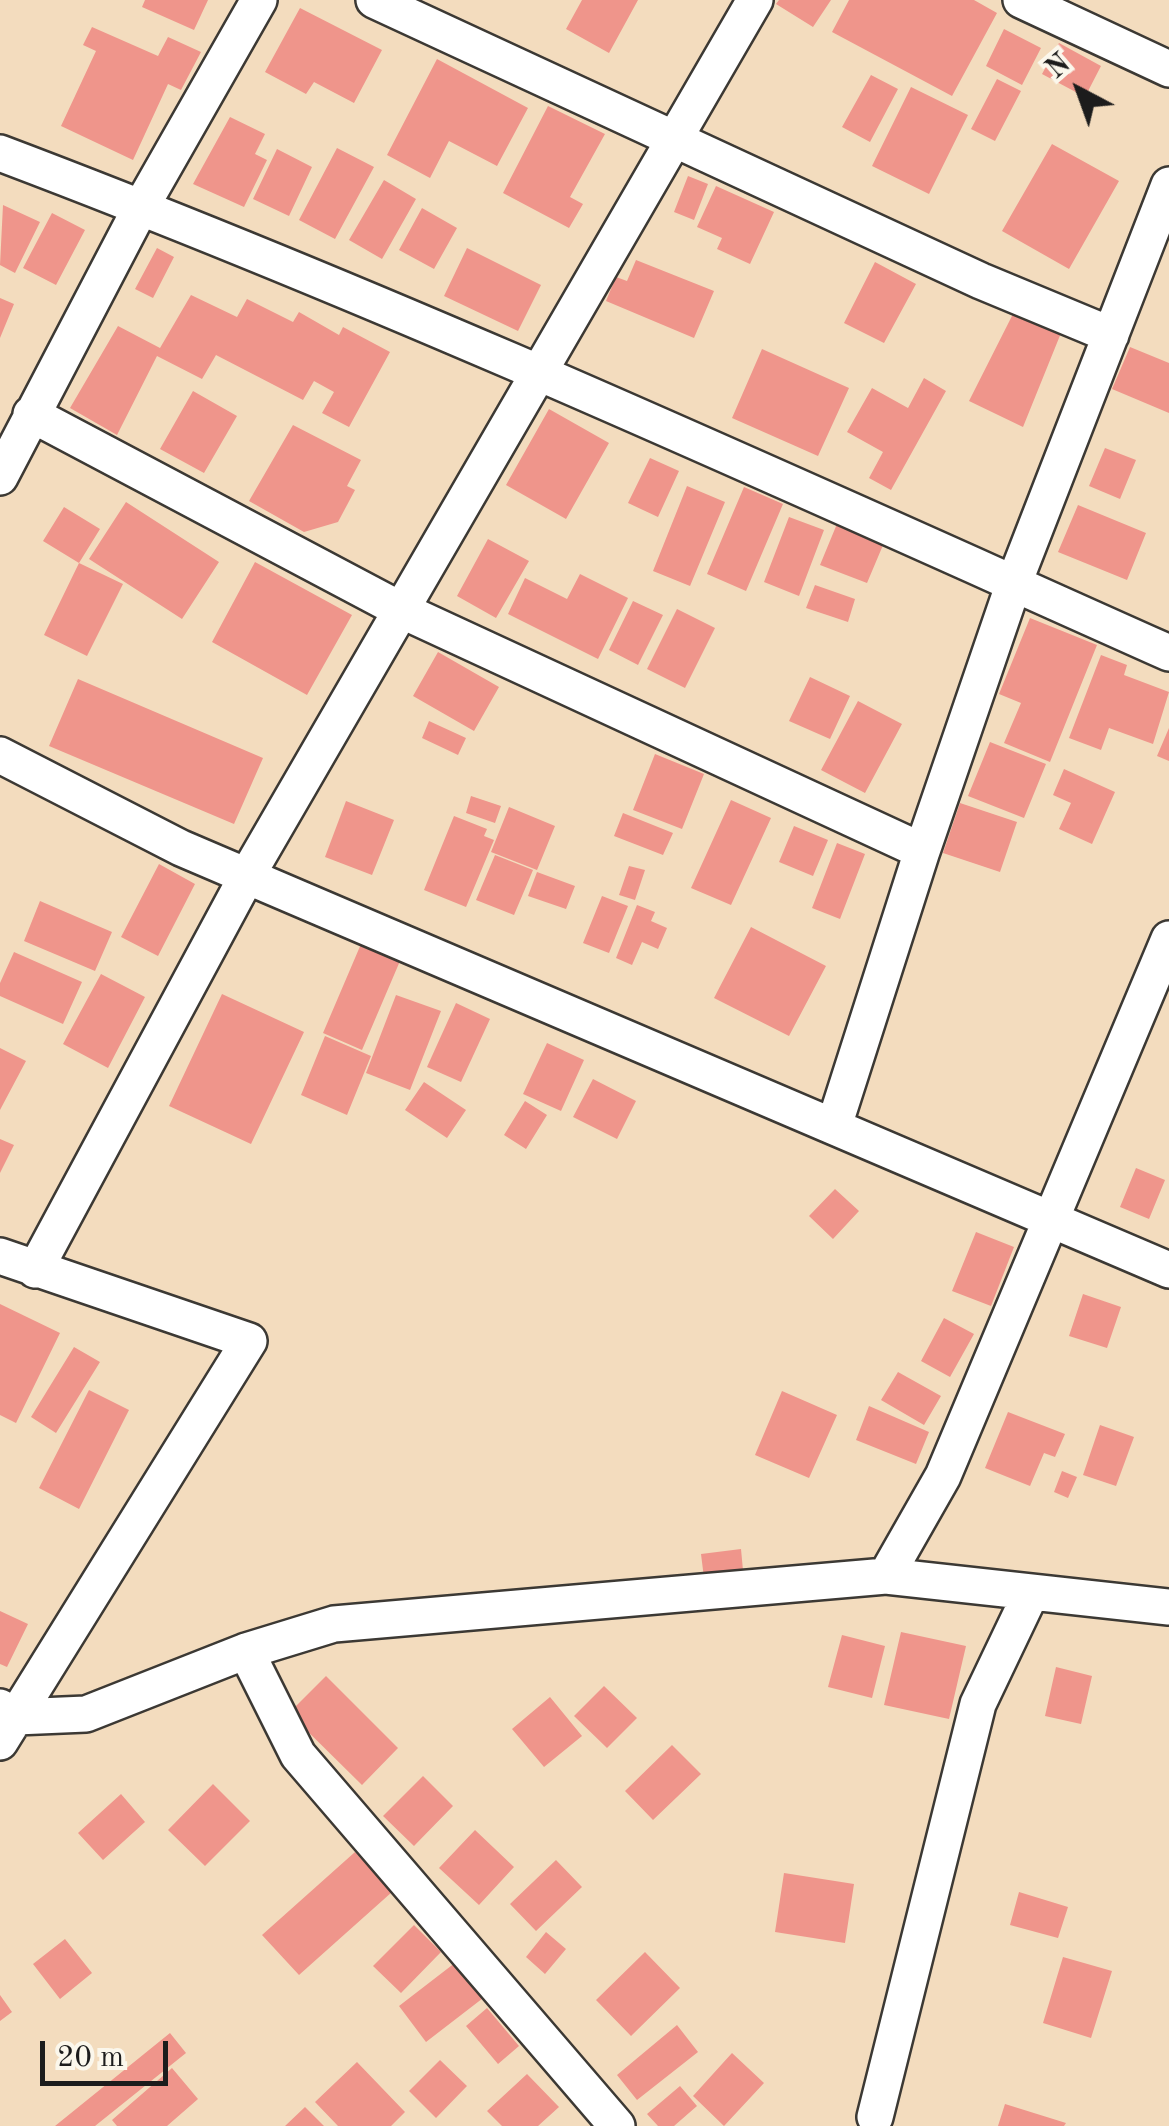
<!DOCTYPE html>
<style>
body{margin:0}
#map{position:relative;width:1169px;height:2126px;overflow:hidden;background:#f3dcbe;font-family:"Old Standard TT",serif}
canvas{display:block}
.north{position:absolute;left:1029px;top:40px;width:100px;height:100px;-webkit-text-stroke:8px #fbf7ec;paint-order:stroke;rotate:319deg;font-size:28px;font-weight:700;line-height:40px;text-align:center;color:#1c1c1c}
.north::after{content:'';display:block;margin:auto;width:35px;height:45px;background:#1c1c1c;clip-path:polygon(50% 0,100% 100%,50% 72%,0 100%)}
.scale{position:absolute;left:40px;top:2041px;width:128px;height:45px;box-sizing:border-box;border:5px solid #1c1c1c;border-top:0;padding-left:12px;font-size:30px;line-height:35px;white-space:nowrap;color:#1c1c1c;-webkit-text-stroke:8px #fbf7ec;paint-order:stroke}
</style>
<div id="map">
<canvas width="1169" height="2126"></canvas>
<div class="north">N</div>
<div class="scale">20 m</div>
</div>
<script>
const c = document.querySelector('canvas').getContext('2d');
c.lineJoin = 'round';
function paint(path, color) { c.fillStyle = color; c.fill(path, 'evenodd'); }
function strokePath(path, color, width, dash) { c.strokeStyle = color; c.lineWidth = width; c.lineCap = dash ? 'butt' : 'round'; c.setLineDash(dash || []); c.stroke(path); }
const building = new Path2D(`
 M145 0H208L194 30 142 7Z
 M582 0H638L609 53 566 29Z
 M779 0H831L813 27 776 4Z
 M849 0H974L997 13 952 96 832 32Z
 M300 8 382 50 354 103 314 82 306 94 265 72Z
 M92 27 158 56 168 37 201 52 181 90 168 84 133 160 61 126 96 51 83 45Z
 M1004 29 1041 48 1022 85 986 66Z
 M1059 43 1101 66 1085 97 1042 74Z
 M437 59 528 108 497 166 449 141 430 178 387 155Z
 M871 75 898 89 870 142 842 127Z
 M997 79 1021 91 995 141 971 129Z
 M911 87 968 115 929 194 872 166Z
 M548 106 605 134 570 197 583 204 569 228 503 193Z
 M230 117 265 134 255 154 267 160 244 207 193 184Z
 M1052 144 1119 181 1069 269 1002 231Z
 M337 148 374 167 335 239 299 220Z
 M277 149 312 167 289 216 253 199Z
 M688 176 708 184 694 220 674 212Z
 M384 180 416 199 382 259 349 240Z
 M716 186 774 212 750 264 717 249 722 238 697 227Z
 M3 205 40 222 15 273 0 265Z
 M422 208 457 228 434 269 399 250Z
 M52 213 85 230 56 285 23 268Z
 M157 248 174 257 153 298 135 289Z
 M467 248 541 285 518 331 444 296Z
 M636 260 714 291 694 338 606 301 616 277 627 281Z
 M875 262 916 284 884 343 844 323Z
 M191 295 237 317 247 299 293 322 299 312 339 335 343 327 390 352 349 427 322 413 334 392 314 381 303 400 216 355 202 379 157 356 117 435 70 408 118 326 160 348Z
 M0 298 14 304 0 338Z
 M1015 310 1061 333 1023 427 969 401Z
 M1130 347 1169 363V413L1112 389Z
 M762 349 849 388 818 456 732 418Z
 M924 378 946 391 891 490 869 478 883 452 847 432 872 388 908 408Z
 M193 391 237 416 204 473 160 449Z
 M549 409 609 443 566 519 506 485Z
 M293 425 361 460 347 486 355 490 338 522 304 532 249 501Z
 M1105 448 1136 460 1120 499 1089 486Z
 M650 458 679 471 658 517 628 503Z
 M687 486 725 502 690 586 653 571Z
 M744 487 783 504 746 591 707 574Z
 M126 502 219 562 182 619 89 559Z
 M1078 505 1146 533 1127 580 1058 552Z
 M64 507 100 529 79 563 123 584 87 656 44 635 79 563 43 541Z
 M789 517 824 530 799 596 764 582Z
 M839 519 886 538 867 583 820 565Z
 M488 539 529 561 496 618 457 596Z
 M255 562 352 615 307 695 212 642Z
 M580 574 628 598 598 659 508 614 525 578 567 599Z
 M815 585 855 599 848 622 806 608Z
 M633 601 663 615 638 665 609 650Z
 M677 609 715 628 685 688 647 669Z
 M1030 618 1097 645 1050 762 1004 743 1021 703 999 694Z
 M438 652 499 687 474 731 413 696Z
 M1101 655 1127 665 1124 675 1169 692 1153 744 1109 728 1101 750 1069 738Z
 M810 677 850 696 830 739 789 721Z
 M78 679 263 758 234 824 49 746Z
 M858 701 902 724 865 793 821 770Z
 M429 721 466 738 458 755 422 738Z
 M1169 728V761L1157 756Z
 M990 742 1046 764 1024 818 968 796Z
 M655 754 704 774 682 829 633 810Z
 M1064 769 1115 792 1092 844 1059 829 1071 803 1053 795Z
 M471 796 501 806 495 823 466 813Z
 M731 800 771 818 731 905 691 888Z
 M346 801 394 820 372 875 325 857Z
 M960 803 1017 822 1000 872 943 853Z
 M509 807 555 826 537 870 491 852Z
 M623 813 673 833 663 855 614 836Z
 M454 816 487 829 484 836 494 840 466 907 424 890Z
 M794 826 828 840 813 876 779 862Z
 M837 843 865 854 840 919 812 908Z
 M495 855 533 870 514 915 476 900Z
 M159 864 195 884 158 956 121 937Z
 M629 866 645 870 635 900 619 895Z
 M537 872 575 886 566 909 528 896Z
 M602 896 628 906 609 953 583 943Z
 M40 901 112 932 95 971 24 941Z
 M637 905 655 912 651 921 667 928 658 949 642 942 632 965 616 958Z
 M751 927 826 966 789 1036 714 998Z
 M361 944 400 961 362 1050 323 1033Z
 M14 952 82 982 63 1024 0 996V983Z
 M101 974 145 997 108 1068 63 1044Z
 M222 994 304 1032 251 1144 169 1106Z
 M396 995 441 1011 410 1090 366 1073Z
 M456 1003 490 1019 461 1082 427 1067Z
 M325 1036 371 1056 347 1115 301 1095Z
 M547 1043 584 1060 561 1111 523 1094Z
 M0 1048 26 1061 0 1110Z
 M593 1079 636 1101 617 1139 573 1117Z
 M424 1082 466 1110 447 1138 405 1110Z
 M525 1101 547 1115 526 1149 504 1135Z
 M0 1139 14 1145 0 1173Z
 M1136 1168 1165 1180 1149 1219 1120 1207Z
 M835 1189 859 1211 833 1239 809 1216Z
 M976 1232 1014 1247 991 1306 952 1291Z
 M1083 1294 1121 1307 1107 1348 1069 1336Z
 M0 1304 60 1333 16 1423 0 1415Z
 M944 1318 974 1334 950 1377 921 1361Z
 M74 1347 100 1362 56 1433 31 1417Z
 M898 1372 941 1396 924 1425 881 1400Z
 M89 1390 129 1410 79 1509 39 1488Z
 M782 1391 837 1415 809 1478 755 1455Z
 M869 1406 929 1432 916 1464 856 1440Z
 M1008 1412 1065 1434 1055 1457 1044 1453 1030 1486 985 1468Z
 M1100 1425 1134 1437 1116 1486 1083 1475Z
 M1062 1471 1077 1477 1068 1498 1054 1492Z
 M741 1549 744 1581 705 1586 701 1554Z
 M0 1611 28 1624 7 1667 0 1664Z
 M901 1632 966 1646 949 1719 884 1705Z
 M842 1635 885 1646 872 1698 828 1687Z
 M1056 1667 1092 1676 1081 1724 1045 1716Z
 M326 1676 398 1748 362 1785 289 1713Z
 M604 1686 637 1718 607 1748 574 1716Z
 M550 1697 582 1736 544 1767 512 1729Z
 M672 1745 701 1774 653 1820 625 1791Z
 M423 1776 453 1806 414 1846 383 1816Z
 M213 1784 250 1821 205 1866 168 1830Z
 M121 1794 145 1822 103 1860 78 1833Z
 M475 1830 514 1867 479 1905 439 1868Z
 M355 1852 392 1892 299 1975 262 1935Z
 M556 1860 582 1887 536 1931 510 1904Z
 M784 1873 854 1884 845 1943 775 1932Z
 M1019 1892 1068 1907 1058 1938 1010 1925Z
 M414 1925 441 1952 401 1993 373 1966Z
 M546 1932 566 1949 545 1974 526 1957Z
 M65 1939 92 1973 60 1999 33 1964Z
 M645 1952 680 1988 631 2036 596 2000Z
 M1063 1957 1112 1971 1091 2038 1043 2023Z
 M460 1959 487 1995 426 2042 399 2006Z
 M0 1995 12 2012 0 2021Z
 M487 2008 519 2046 498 2064 466 2026Z
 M677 2025 698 2052 637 2100 617 2075Z
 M170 2033 186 2053 95 2126H55Z
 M732 2053 764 2083 724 2126 693 2096Z
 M440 2060 467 2086 436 2118 409 2091Z
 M357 2062 405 2112 391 2126H338L315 2102Z
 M172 2068 198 2099 167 2126H117L112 2120Z
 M527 2074 559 2107 538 2126H502L487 2111Z
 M680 2086 697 2106 674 2126H658L647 2114Z
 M1005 2104 1066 2123 1064 2126H998Z
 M305 2107 324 2126H285Z`);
const minor = new Path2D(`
 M374 0 981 281 1111 335
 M1021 0 1169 69
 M0 153C397 303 782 480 1169 653
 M31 414 401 610 922 851 1014 583 1169 185
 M0 477 141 207 259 0
 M0 755 181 848 1169 1270
 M834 1126 922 851
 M0 1256 249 1341 0 1742
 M35 1270 248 874 755 0
 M886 1576 943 1476 1169 939
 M246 1651 298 1755 617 2126
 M0 1707 16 1717 86 1714 246 1651 334 1624 886 1576 1169 1607
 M875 2117 978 1704 1031 1593`);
paint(building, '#ef958b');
strokePath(minor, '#3c3934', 40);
strokePath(minor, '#fff', 35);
</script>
